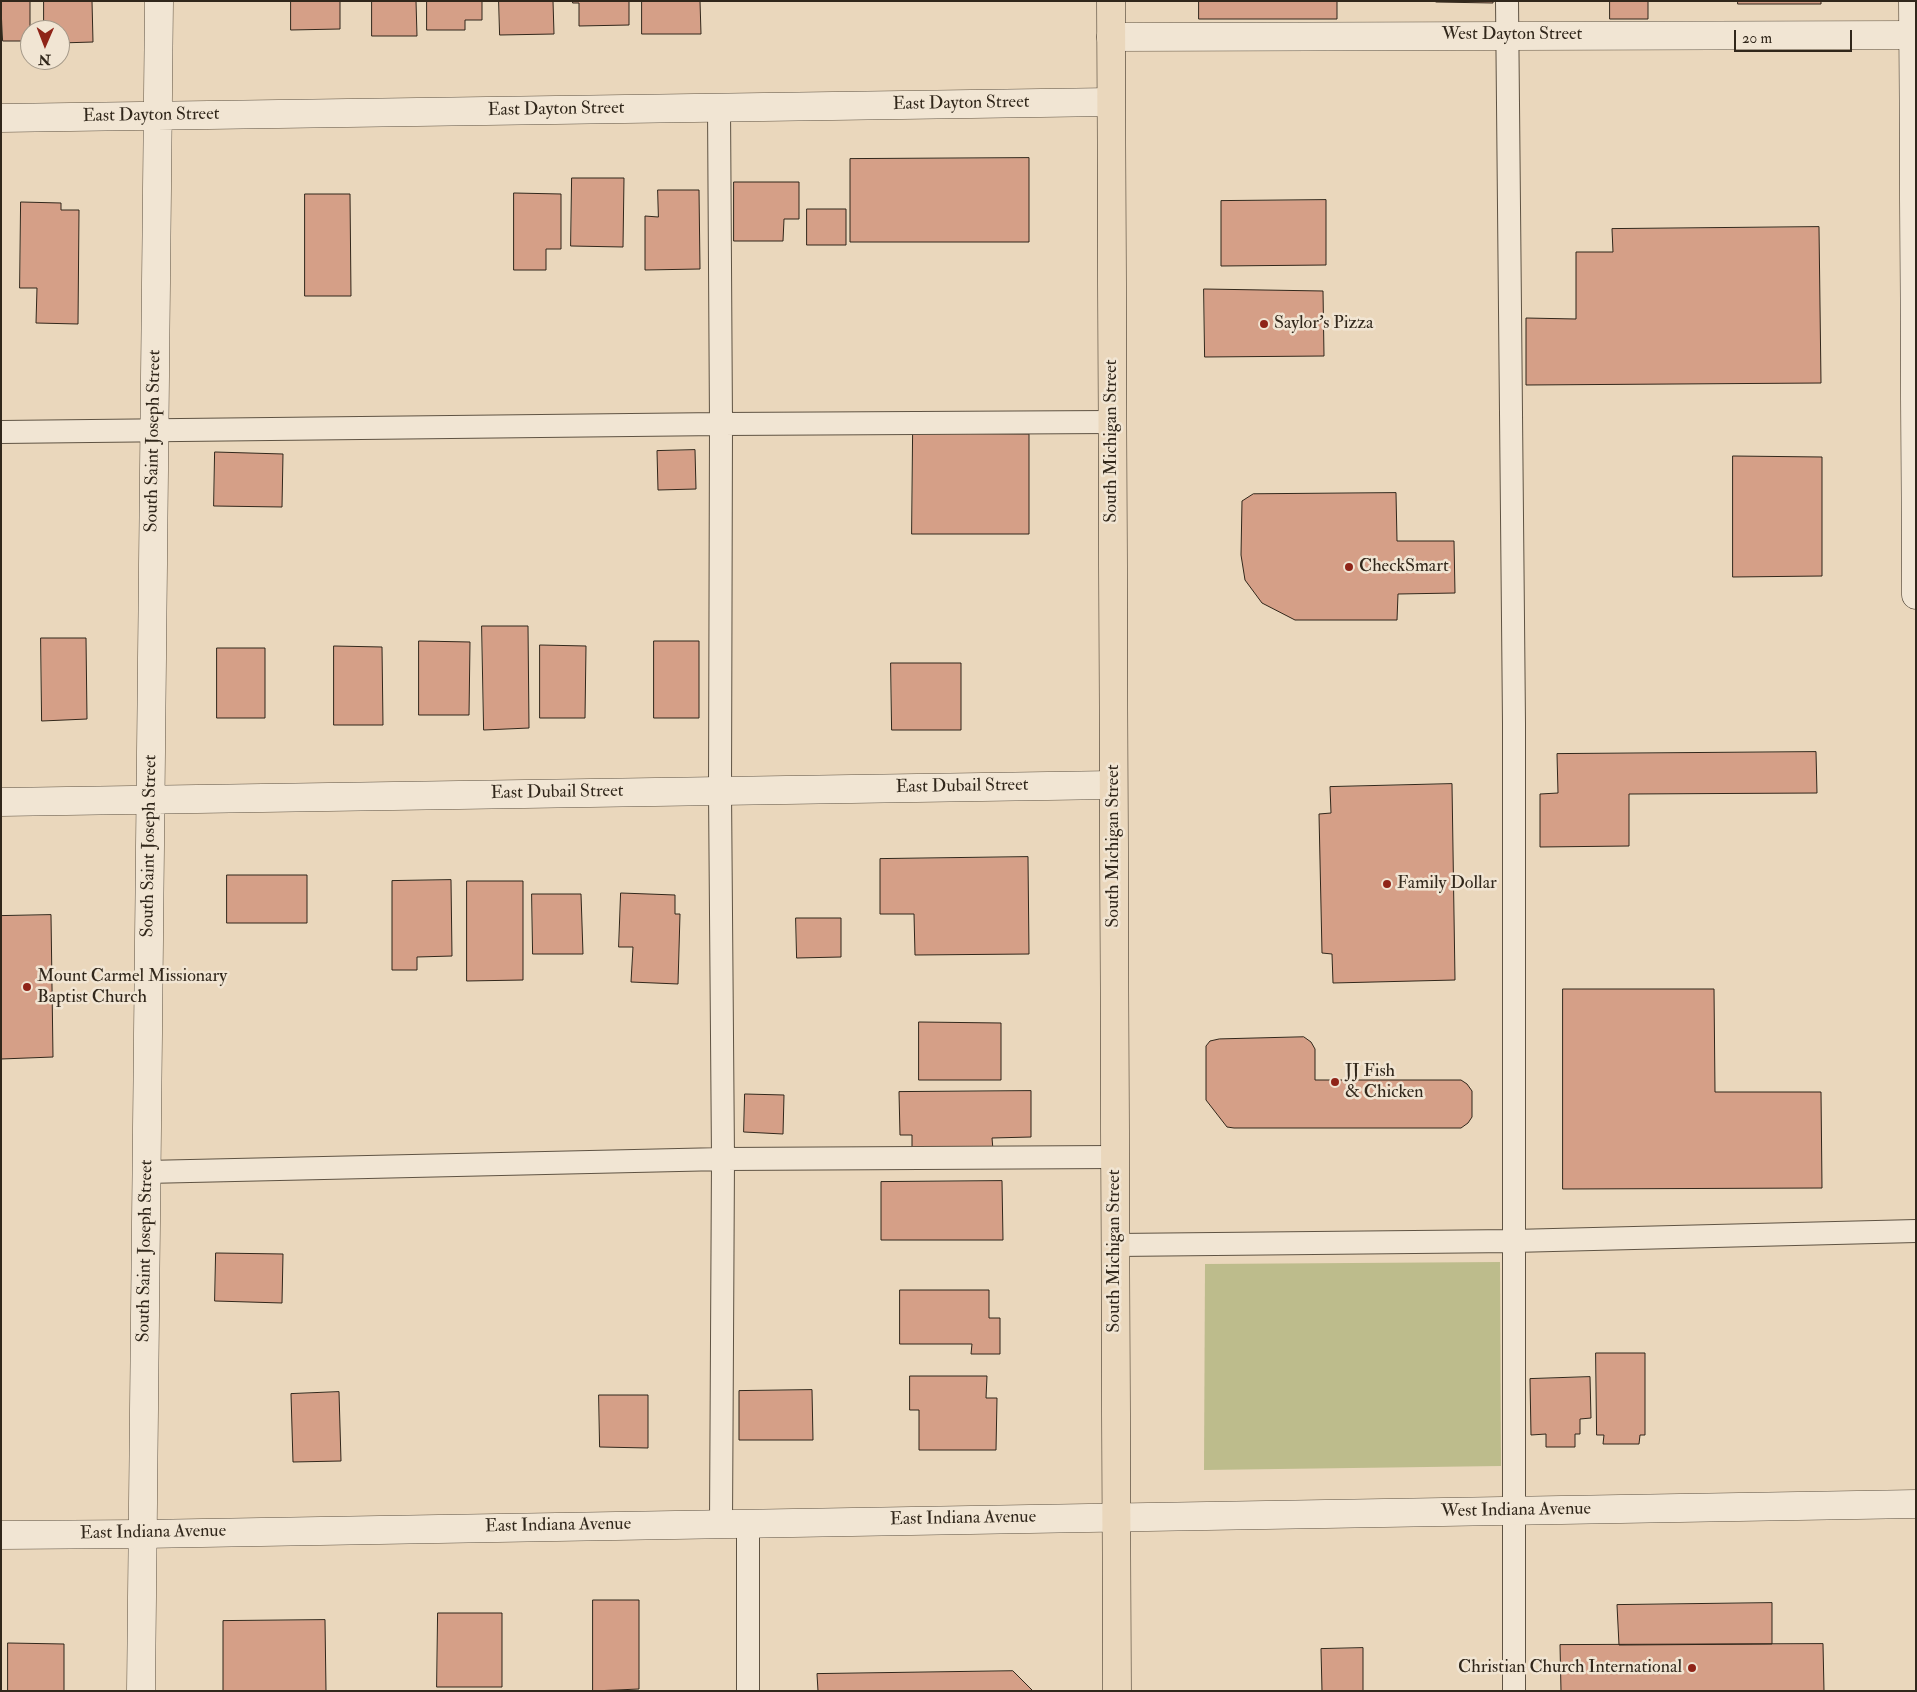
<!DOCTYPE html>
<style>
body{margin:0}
#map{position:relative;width:1917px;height:1692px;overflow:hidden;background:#ead7bc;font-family:"IM FELL Double Pica",serif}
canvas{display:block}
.frame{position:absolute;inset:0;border:2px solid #31271b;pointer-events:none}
.north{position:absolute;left:20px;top:20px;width:50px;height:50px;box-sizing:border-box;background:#f1e5d3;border:1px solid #a49989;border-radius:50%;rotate:181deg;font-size:14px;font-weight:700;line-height:20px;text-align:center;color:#31271b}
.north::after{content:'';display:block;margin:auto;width:18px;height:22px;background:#8f2418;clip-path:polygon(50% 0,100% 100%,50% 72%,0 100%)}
.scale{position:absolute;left:1734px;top:30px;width:118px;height:22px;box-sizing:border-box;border:2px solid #31271b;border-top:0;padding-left:6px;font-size:15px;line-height:18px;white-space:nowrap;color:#31271b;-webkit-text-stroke:4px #f1e5d3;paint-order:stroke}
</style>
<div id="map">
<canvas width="1917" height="1692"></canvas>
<div class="frame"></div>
<div class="north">N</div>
<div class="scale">20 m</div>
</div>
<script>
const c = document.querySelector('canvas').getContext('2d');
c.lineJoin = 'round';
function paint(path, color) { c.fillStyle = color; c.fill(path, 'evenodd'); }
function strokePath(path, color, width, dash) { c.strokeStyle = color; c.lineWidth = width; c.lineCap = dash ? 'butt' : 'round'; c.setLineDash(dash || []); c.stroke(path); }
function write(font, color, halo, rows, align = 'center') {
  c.font = font + ' "IM FELL Double Pica",serif'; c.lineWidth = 5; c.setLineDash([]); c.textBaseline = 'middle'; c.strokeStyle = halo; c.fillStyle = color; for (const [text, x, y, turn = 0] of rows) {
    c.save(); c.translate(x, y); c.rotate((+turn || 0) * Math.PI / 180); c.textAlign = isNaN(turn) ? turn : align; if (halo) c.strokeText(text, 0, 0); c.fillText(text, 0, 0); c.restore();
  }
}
const green = new Path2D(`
 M1500 1262 1501 1466 1204 1470 1205 1264Z`);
const building = new Path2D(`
 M1 1H30V41H3Z
 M44 1H92L93 42 60 43V30H44Z
 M291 1H340V29L291 30Z
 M372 1H416L417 36H372Z
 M427 1H482V20H465V30H427Z
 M499 1H553L554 34 500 35Z
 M573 1H629V25L579 26V3H573Z
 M642 1H700L701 34H642Z
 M1199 1H1337V19H1199Z
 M1436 1H1493V3L1436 2Z
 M1610 1H1648V19H1610Z
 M1738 1H1821V4H1738Z
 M1029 158V242H850V159Z
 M572 178H624L623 247 571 246Z
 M734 182H799V219H784L783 241H734Z
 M658 190H699L700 269 645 270V216L658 217Z
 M514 193 561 194V249H546V270H514Z
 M305 194H350L351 296H305Z
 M1326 200V265L1221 266V201Z
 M21 202 61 203V210H79L78 324 36 323 37 288H20Z
 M807 209H846V245H807Z
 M1819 227 1821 383 1526 385V318L1576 319V252H1613L1612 229Z
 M1204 289 1323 291 1324 356 1205 357Z
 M913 433 1029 434V534H912Z
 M695 450 696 489 658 490 657 451Z
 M215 452 283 454 282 507 214 506Z
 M1733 456 1822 457V576L1733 577Z
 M1396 493 1397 541H1454L1455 593 1398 594 1397 620H1295L1262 603 1245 580 1241 555 1242 501 1253 494Z
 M482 626H528L529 728 484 730Z
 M41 638H86L87 719 42 721Z
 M419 641 470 642 469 715H419Z
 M654 641H699V718H654Z
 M540 645 586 646 585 718H540Z
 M334 646 382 647 383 725H334Z
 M217 648H265V718H217Z
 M891 663H961V730H892Z
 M1816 752 1817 793 1629 794V846L1540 847V794L1558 793 1557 754Z
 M1452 784 1455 980 1333 983 1332 954 1322 953 1319 814 1331 813 1330 787Z
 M1028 857 1029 954 915 955 914 914H880V859Z
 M227 875H307V923H227Z
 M451 880 452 956 417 957V970H392V881Z
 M467 881H523V980L467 981Z
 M621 893 675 895V914H680L678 984 631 982 633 947H619Z
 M532 894H581L583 954H533Z
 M51 915 53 1057 1 1059V916Z
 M796 918H841V957L797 958Z
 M1563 989H1714L1715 1092H1821L1822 1188 1563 1189Z
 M919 1022 1001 1023V1080H919Z
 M1304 1037 1311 1042 1315 1049V1080H1461L1467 1084 1472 1091V1117L1468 1123 1461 1128H1234L1227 1127 1206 1100V1046L1210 1041 1219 1039Z
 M1031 1091V1137L992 1138 993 1150 912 1151V1135H900L899 1092Z
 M745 1094 784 1095 783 1134 744 1132Z
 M1002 1181 1003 1240H881V1182Z
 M216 1253 283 1254 282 1303 215 1301Z
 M900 1290H989V1318H1000V1354H971L972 1344H900Z
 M1596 1353H1645V1435H1640L1639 1444H1603L1604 1435H1597Z
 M910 1376H987L986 1398H997L996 1450H919V1410H910Z
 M1590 1377 1591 1418 1580 1419V1434H1575V1447H1546V1434L1531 1435 1530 1379Z
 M812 1390 813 1440H739V1391Z
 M339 1392 341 1461 293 1462 291 1394Z
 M599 1395H648V1448L600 1447Z
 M593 1600H639V1689L593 1691Z
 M1772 1603V1644L1619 1645 1617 1605Z
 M438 1613H502V1687H437Z
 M325 1620 326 1691H223V1621Z
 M8 1643 64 1644V1691H8Z
 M1823 1644 1824 1691H1561L1560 1645Z
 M1363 1648V1691H1322L1321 1649Z
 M1013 1671 1033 1691H818L817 1674Z`);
const service = new Path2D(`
 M1507 1 1514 723V1691
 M719 107 721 424 720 791 723 1159 721 1523
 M1 432 721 424 1112 422
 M146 1172 723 1159 1115 1157
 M1116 1245 1513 1241 1916 1231
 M748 1691V1522`);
const minor = new Path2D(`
 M1111 37 1914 35
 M1 118 1110 102
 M1 802 1113 785
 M141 1691 159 1`);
const tertiary = new Path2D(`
 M1 1535 143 1534 1916 1504`);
const secondary = new Path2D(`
 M1913 1 1916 595`);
const primary = new Path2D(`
 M1111 1 1117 1691`);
const markers = [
 [1264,324,5,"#8f2418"],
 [1349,567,5,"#8f2418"],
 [1387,884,5,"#8f2418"],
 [27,987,5,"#8f2418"],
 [1335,1082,5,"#8f2418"],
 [1692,1668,5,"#8f2418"]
];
const streetNames = [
 ["West Dayton Street",1512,35],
 ["East Dayton Street",961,104,-1],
 ["East Dayton Street",556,110,-1],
 ["East Dayton Street",151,116,-1],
 ["South Saint Joseph Street",154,441,-89],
 ["South Michigan Street",1112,441,-90],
 ["East Dubail Street",962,787,-1],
 ["East Dubail Street",557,793,-1],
 ["South Saint Joseph Street",150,846,-89],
 ["South Michigan Street",1114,846,-90],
 ["South Saint Joseph Street",146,1251,-89],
 ["South Michigan Street",1115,1251,-90],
 ["West Indiana Avenue",1516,1511,-1],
 ["East Indiana Avenue",963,1519,-1],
 ["East Indiana Avenue",558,1526,-1],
 ["East Indiana Avenue",153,1533,-1]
];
const poiNames = [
 ["Saylor's Pizza",1274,324],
 ["CheckSmart",1359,567],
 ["Family Dollar",1397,884],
 ["Mount Carmel Missionary",37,977],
 ["Baptist Church",37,998],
 ["JJ Fish",1345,1072],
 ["& Chicken",1345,1093],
 ["Christian Church International",1682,1668,"right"]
];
paint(green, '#bdbc8c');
paint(building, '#d59f87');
strokePath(building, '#31271b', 1);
strokePath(service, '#5f5343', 24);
strokePath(minor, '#5f5343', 29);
strokePath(tertiary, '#5f5343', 29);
strokePath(secondary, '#31271b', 29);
strokePath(primary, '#31271b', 29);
strokePath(service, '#f1e5d3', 22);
strokePath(minor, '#f1e5d3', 28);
strokePath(tertiary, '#f1e5d3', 28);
strokePath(secondary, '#f1e5d3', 28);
strokePath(primary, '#ead7bc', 28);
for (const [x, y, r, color] of markers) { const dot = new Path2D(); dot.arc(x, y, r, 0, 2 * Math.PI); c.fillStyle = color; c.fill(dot); strokePath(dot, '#f1e5d3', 2); }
write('18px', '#31271b', '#f1e5d3', streetNames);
write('18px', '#31271b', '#f1e5d3', poiNames, 'left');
</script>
